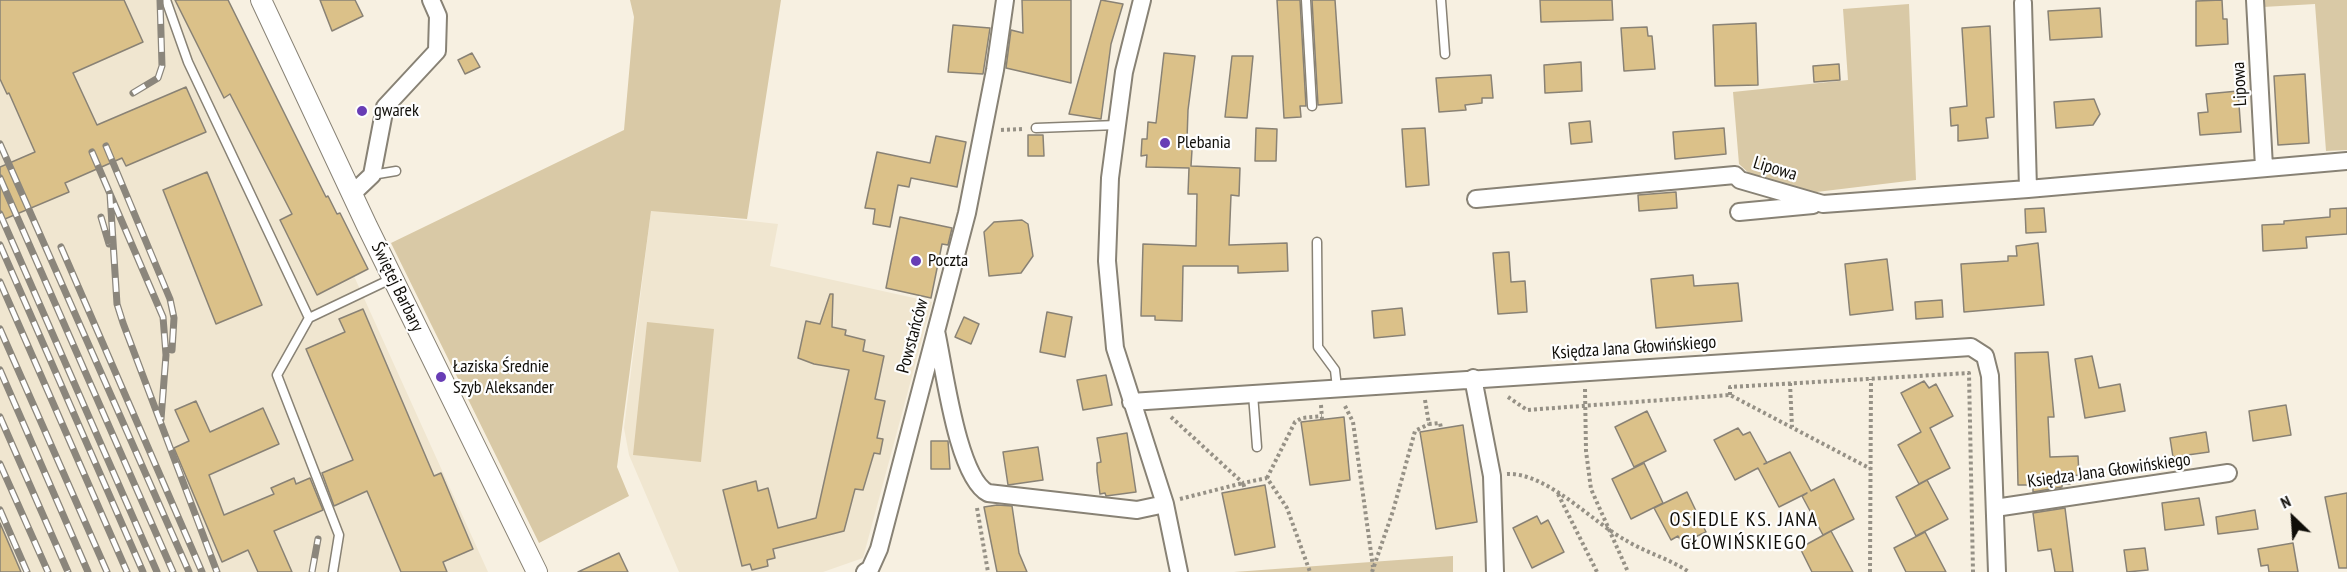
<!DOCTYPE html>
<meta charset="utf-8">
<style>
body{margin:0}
#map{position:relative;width:2347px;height:572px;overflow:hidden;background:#f7f0e1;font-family:"PT Sans Narrow",sans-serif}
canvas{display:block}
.north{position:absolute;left:2263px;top:488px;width:60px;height:60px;-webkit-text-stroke:4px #fefefe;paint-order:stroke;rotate:335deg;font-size:16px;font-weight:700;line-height:24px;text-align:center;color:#0f0d08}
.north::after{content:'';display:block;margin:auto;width:21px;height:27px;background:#0f0d08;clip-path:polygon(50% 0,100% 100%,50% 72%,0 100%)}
</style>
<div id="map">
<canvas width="2347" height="572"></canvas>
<div class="north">N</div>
</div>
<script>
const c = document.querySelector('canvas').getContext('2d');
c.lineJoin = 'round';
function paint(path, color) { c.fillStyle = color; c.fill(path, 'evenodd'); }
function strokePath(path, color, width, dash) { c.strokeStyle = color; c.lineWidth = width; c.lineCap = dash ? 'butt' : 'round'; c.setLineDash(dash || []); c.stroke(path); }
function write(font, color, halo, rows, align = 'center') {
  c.font = font + ' "PT Sans Narrow",sans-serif'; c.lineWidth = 4.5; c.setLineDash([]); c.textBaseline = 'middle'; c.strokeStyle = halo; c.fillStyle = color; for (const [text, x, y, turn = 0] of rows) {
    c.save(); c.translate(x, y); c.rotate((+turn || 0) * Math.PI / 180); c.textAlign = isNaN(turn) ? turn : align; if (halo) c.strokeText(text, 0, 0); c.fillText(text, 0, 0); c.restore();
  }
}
const built = new Path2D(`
 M0 0H229L488 572H0Z
 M651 210 778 224 770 266 932 302 863 558 823 572H679L629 455 624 428Z`);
const green = new Path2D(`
 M630 0H781L747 219 651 211 617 467 629 496 539 543 391 243 624 130 634 17Z
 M2262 0H2347V150L2326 151 2315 4 2263 7Z
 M1909 4 1916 180 1775 197 1739 164 1733 92 1848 80 1843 9Z
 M647 322 714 329 701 462 633 455Z
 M1453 556V572H1234Z`);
const building = new Path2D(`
 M0 0H124L143 42 73 73 97 125 186 87 206 132 126 166 122 158 65 183 69 192 0 221V167L35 152 9 93 7 94 0 79Z
 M175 0H228L326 197 328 196 337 214 340 213 368 269 317 295 280 220 292 214 230 94 224 98Z
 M320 0H355L363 16 332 31Z
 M1022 0H1071V83L1006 68 1011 30 1023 33Z
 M1101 0 1123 4 1111 44 1101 119 1069 114Z
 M1277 0H1300L1306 106H1300L1301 117 1284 118Z
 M1312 0H1335L1342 103 1318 105Z
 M1540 0H1612L1613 20 1541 22Z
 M2222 0 2223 19H2227L2228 44 2196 46V1Z
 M2100 8 2102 37 2050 40 2048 11Z
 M1756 23 1758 85 1715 86 1713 25Z
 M953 25 990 28 983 74 948 72Z
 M1990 26 1994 117 1986 118 1988 138 1958 141V125L1951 126 1950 108 1967 106 1962 28Z
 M1647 27 1648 36H1652L1655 69 1624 71 1621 28Z
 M472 53 480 67 465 74 458 60Z
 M1164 53 1195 56 1188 110 1187 140H1192V150L1191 166 1240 168 1239 196 1231 195 1229 245 1287 243 1288 271 1238 273V266H1183L1182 321 1155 320V316H1141L1143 244 1196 246 1197 194H1188L1189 168 1146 167 1147 155 1141 156 1142 139H1147L1148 122 1156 123Z
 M1232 56H1253L1247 118 1225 117Z
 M1581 62 1582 91 1545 93 1544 65Z
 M1839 64 1840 80 1814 82 1813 66Z
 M2305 74 2309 143 2278 145 2274 76Z
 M1491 75 1493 98H1482V103L1465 105 1466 110 1439 112 1436 78Z
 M2238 91 2241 132 2200 135 2198 113 2208 112 2206 94Z
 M2094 99 2100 114 2093 125 2056 128 2054 102Z
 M1590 121 1592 142 1571 144 1569 123Z
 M1256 128 1277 129 1276 161H1255Z
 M1425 128 1429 185 1406 187 1402 129Z
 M1724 128 1726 154 1675 159 1673 132Z
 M1028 135H1043L1044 156H1028Z
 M936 136 966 142 957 187 911 178 909 187 898 185 890 227 873 224 875 209 865 208 877 152 930 163Z
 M207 172 262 305 216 324 163 190Z
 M1676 192 1677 208 1639 211 1638 195Z
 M2044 208 2046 232 2026 233 2025 209Z
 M2347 208V234L2306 237 2307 248 2263 251 2262 225 2284 224V221L2330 217V209Z
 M900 217 952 228 948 245 942 244 931 298 886 288Z
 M1022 220 1028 224 1033 256 1021 273 989 276 984 232 994 222Z
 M2038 243 2044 305 1964 312 1961 264 2008 261V256H2017L2016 246Z
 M1509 252 1511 282 1525 281 1527 312 1498 314 1493 253Z
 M1887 259 1893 310 1850 315 1845 264Z
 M1693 275 1694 286 1738 283 1742 321 1656 328 1651 279Z
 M830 294H833L832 327 846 330 845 335 865 340 863 351 884 356 875 399 885 401 877 438 883 439 880 454 874 453 863 490 855 489 844 531 773 549 775 558 767 560 768 566 752 570 750 564 742 566 723 490 756 481 758 491 768 488 778 528 816 518 849 370 814 364 798 358 806 321 820 324Z
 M1942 300 1943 317 1916 319 1915 302Z
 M1402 308 1405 335 1374 338 1372 311Z
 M363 309 434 476 441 473 473 549 443 562 447 572H401L367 491 334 506 322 473 353 460 306 349 345 332 339 319Z
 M1047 312 1072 317 1065 357 1040 352Z
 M964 317 979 324 971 344 955 337Z
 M2048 352 2054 417H2048L2050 457 2078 456 2079 475 2070 476V484H2062V487L2033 492V485H2018L2015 353Z
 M2092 356 2099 388 2120 384 2125 411 2085 418 2075 359Z
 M1106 375 1112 405 1083 410 1077 380Z
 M1924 381 1929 388 1936 384 1953 416 1930 428 1950 468 1919 484 1898 445 1921 432 1901 393Z
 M196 401 210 432 263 408 279 444 209 475 224 515 274 494 271 488 294 478 296 484 310 478 323 510 274 531 292 572H258L248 550 222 562 174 448 189 441 175 410Z
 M2286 405 2291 435 2253 441 2249 411Z
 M1647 411 1666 451 1634 467 1615 427Z
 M1344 417 1350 480 1310 485 1301 422Z
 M1463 425 1477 522 1436 529 1420 432Z
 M1738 428 1743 435 1750 432 1767 463 1764 464 1790 452 1811 491 1834 479 1854 519 1823 535 1802 496 1807 493 1779 507 1758 468 1735 480 1714 440Z
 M2206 432 2209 452 2173 457 2170 438Z
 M1127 433 1136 492 1106 496 1105 493 1100 494 1097 471V463L1101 462 1097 438Z
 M931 441H948L950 469H931Z
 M1038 447 1043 480 1008 485 1003 452Z
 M1644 463 1663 503 1631 519 1612 479Z
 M1927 480 1948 519 1916 536 1896 497Z
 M1265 485 1275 547 1235 555 1222 493Z
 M1687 492 1706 532 1682 543 1678 536 1671 540 1654 508Z
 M2347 493V568H2339L2325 497Z
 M2199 498 2204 525 2165 530 2162 503Z
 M997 505 1012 506 1019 553 1027 572H997L984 507Z
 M2065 508 2073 572H2055L2051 549 2038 551 2033 513Z
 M2255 510 2258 529 2218 534 2216 517Z
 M1537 516 1541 524 1548 520 1564 552 1532 568 1513 528Z
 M0 523 21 572H0Z
 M1831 531 1853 572H1812L1800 548Z
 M1925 532 1946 572H1906L1894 548Z
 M2293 543 2298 572H2269L2268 565 2261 566 2258 549Z
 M2145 548 2148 570 2127 572 2124 550Z
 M619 553 628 572H578Z`);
const path = new Path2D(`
 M1001 130 1024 129
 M1790 383 1792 427
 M1585 389 1586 451 1591 489 1628 572
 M1730 395V387L1969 373 1973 572
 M1508 397 1527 410 1730 395 1871 469
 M1425 400 1429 424 1440 423 1441 428
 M1321 405 1322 419
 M1345 406 1353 422 1373 567
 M1171 417 1243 483 1267 478 1287 508 1310 572
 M1507 474C1547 472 1593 523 1627 541 1647 553 1670 559 1689 572
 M1267 478 1295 422 1302 418 1322 416
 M1558 494 1597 572
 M1180 499 1243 483 1245 489
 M977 508 988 572
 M1372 572 1393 511 1415 431 1429 424
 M1870 572 1871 379`);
const service = new Path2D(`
 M166 0 188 62 309 318 393 278
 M1306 0 1312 106
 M1441 0 1445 54
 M1036 128 1117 125
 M372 175 396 171
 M1317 242 1318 347 1335 370 1337 388
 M309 318 277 375 339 535 333 572
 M1253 394 1257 447`);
const minor = new Path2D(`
 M1142 0 1124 72 1110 178 1107 261 1115 348 1165 504 1179 572
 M2255 0 2264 167
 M2023 3 2028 189
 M352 194 372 175 385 107 437 51 438 16 431 0
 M1476 199 1735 175 1740 180 1823 204 2028 189 2347 161
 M1739 212 1813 205
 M936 331C944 366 957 477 988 493L1137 510 1165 504
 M1473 378 1492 476 1495 572
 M1131 402 1971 347 1985 356 1990 376 1997 572
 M1995 508 2228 473
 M865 572 870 569 879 549 967 213 995 70 1005 0`);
const tertiary = new Path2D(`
 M261 0 367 226 537 572`);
const rail = new Path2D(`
 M133 93 158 78 162 66 160 0
 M0 144 189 572
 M106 146 170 299 174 318 172 350
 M92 152 163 317 166 355 161 419
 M0 178 173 572
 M110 194 117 304 123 323 217 572
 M0 214 157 572
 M101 217 109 244
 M0 245 143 572
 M61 247 202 572
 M0 282 127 572
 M0 329 107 572
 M0 370 88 572
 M0 417 68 572
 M0 464 48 572
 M0 510 27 572
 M312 572 318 539`);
const markers = [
 [362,111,6,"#683db5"],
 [1165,143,6,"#683db5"],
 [916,261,6,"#683db5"],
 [441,377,6,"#683db5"]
];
const streetNames = [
 ["Lipowa",2240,84,-93],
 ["Lipowa",1775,169,17],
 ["Świętej Barbary",397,287,64],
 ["Powstańców",913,336,-75],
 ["Księdza Jana Głowińskiego",1634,348,-4],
 ["Księdza Jana Głowińskiego",2109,471,-8]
];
const poiNames = [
 ["gwarek",374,111],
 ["Plebania",1177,143],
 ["Poczta",928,261],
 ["Łaziska Średnie",453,367],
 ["Szyb Aleksander",453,388]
];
const neighbourhoodNames = [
 ["OSIEDLE KS. JANA",1744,520],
 ["GŁOWIŃSKIEGO",1744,543]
];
paint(built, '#f0e6d0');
paint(green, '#d9c9a6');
paint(building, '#dbc189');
strokePath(building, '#898275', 1.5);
strokePath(service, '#888275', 11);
strokePath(minor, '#888275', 20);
strokePath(tertiary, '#888275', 22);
strokePath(path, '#969186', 4, [3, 3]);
strokePath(service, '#fff', 8);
strokePath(minor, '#fff', 16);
strokePath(tertiary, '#fff', 20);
strokePath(rail, '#8b867c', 7);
strokePath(rail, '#fefefe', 4.5, [14]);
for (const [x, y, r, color] of markers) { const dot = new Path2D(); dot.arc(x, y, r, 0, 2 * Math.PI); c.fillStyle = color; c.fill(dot); strokePath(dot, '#fefefe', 2); }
write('18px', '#0f0d08', '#fefefe', streetNames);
write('18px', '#0f0d08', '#fefefe', poiNames, 'left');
c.letterSpacing = '1.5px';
write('20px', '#0f0d08', '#fefefe', neighbourhoodNames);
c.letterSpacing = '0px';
</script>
